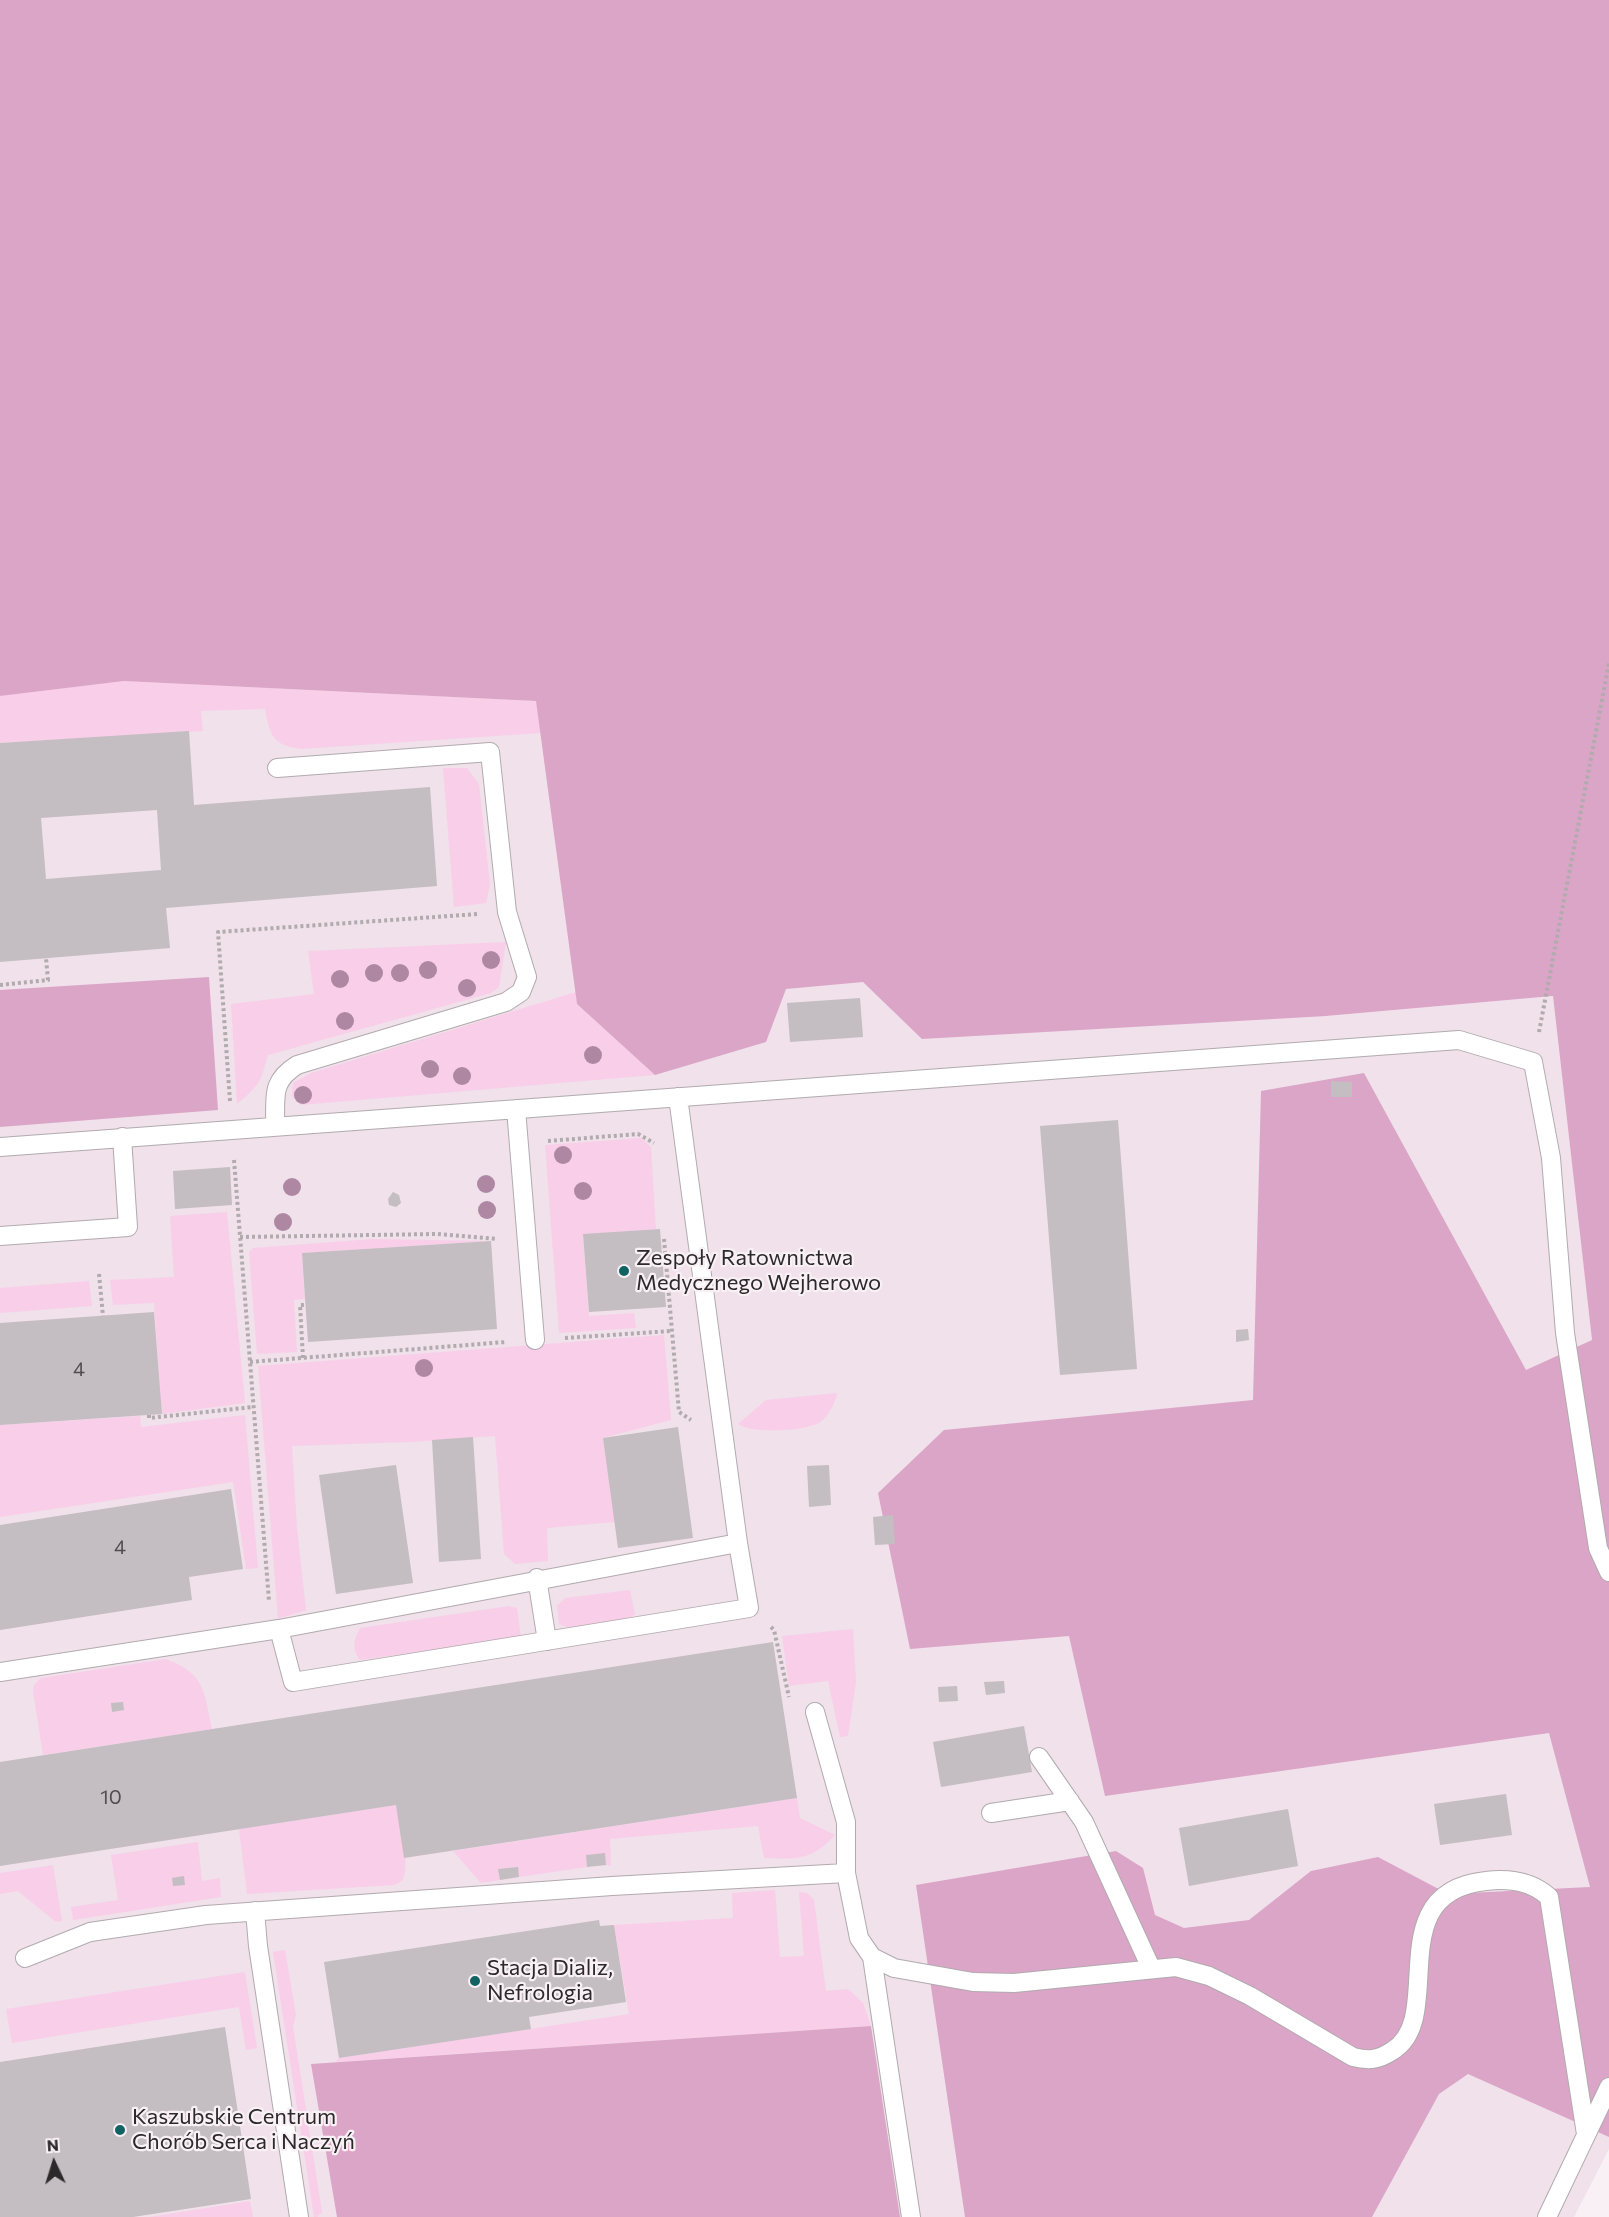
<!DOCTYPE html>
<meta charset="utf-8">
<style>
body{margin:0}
#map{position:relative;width:1609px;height:2217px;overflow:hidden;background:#f8f0f5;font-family:Commissioner,sans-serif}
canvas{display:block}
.north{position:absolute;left:24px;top:2133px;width:60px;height:60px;-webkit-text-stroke:4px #f8f0f5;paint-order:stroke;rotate:356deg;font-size:16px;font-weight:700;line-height:24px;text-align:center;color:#2c292a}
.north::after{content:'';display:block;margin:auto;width:21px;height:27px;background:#2c292a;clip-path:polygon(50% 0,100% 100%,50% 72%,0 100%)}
</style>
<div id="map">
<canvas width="1609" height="2217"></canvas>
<div class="north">N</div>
</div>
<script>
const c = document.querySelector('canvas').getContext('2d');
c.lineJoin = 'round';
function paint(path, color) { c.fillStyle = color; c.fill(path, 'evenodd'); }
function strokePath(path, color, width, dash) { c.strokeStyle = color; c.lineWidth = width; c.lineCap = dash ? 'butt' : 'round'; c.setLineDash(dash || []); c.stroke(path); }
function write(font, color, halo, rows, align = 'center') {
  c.font = font + ' Commissioner,sans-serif'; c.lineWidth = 4.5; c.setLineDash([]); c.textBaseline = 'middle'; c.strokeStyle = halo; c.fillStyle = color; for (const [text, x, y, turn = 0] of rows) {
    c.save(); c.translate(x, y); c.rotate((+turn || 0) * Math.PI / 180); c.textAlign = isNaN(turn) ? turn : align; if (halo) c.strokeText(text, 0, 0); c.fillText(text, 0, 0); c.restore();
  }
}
const built = new Path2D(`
 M0 465 1326 1016 1553 996 1592 1339 1609 1408V2149L1574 2217H0Z`);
const green = new Path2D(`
 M124 681 536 701 541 733 301 749C272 745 270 735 265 709L201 711 203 731 0 743V696Z
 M443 768H467L479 784 490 885 486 903 454 907Z
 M506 942 499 987 491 993 268 1055C260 1084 259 1085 237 1104L231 1004 314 994 308 951Z
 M576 992 577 1004 655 1075 301 1105 292 1096 293 1083 311 1073Z
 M641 1138 651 1147 656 1229 583 1235 589 1316 634 1313 636 1328 559 1333 545 1145Z
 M227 1212 245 1403 162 1414 154 1303 113 1305 110 1280 174 1277 170 1216Z
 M372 1239 491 1241 302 1253 305 1299 294 1300 297 1352 257 1354 249 1252 253 1248Z
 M89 1281 92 1306 0 1313V1288Z
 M664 1335 671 1420 603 1438 615 1522 547 1528 548 1561 515 1564 504 1554 495 1436 410 1442 292 1446 297 1528 306 1610 278 1619 258 1366Z
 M837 1393C836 1403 826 1420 817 1424 800 1431 752 1434 738 1424L766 1400Z
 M245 1415 258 1568 246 1569 233 1482 0 1517V1425L140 1416 141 1427Z
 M630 1590 635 1615C614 1624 579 1634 559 1624L557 1606 565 1598Z
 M509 1606 517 1608 521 1637 360 1660C351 1647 354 1641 360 1628Z
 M853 1629 856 1682 848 1736 840 1737 828 1681 789 1686 782 1636Z
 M166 1659C205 1673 204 1692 212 1729L43 1755 33 1691 34 1685 41 1678Z
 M797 1798 800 1818 835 1835C811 1861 797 1859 764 1858L758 1826 610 1839 611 1866 606 1865 605 1854 586 1855 587 1867 519 1877 517 1867 499 1869 500 1880 481 1883 453 1851Z
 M396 1805C399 1822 409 1860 404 1876 403 1881 399 1883 394 1885L247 1894 239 1829Z
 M198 1842 202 1881 220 1878 221 1897 73 1920 71 1907 118 1900 111 1855Z
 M53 1865 62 1921 56 1922 18 1891 0 1894V1873Z
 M775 1890 780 1957 804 1956 799 1892 807 1893 814 1900 826 1991 848 1989 863 2003 871 2026 336 2062 339 2058 629 2014 614 1925 733 1918 732 1893Z
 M285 1950 296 2015 293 2026 322 2212 317 2217H314L273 1952Z
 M245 1972 257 2048 246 2050 239 2007 12 2043 6 2009Z
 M250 2201 253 2217H149Z`);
const forest = new Path2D(`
 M0 0H1609V2137L1468 2074 1439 2094 1372 2217H965L916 1885 1116 1851 1143 1868 1155 1915 1184 1928 1249 1920 1311 1871 1378 1857 1448 1894 1590 1887 1549 1733 1105 1796 1069 1636 910 1649 878 1493 944 1430 1253 1400 1261 1091 1364 1073 1526 1370 1592 1340 1553 996 1326 1016 922 1039 863 982 786 989 766 1042 655 1075 577 1004 536 701 124 681 0 696Z
 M209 977 218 1110 0 1127V990Z
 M871 2026 900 2217H337L311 2064Z`);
const building = new Path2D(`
 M189 731 194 805 430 787 437 886 166 908 170 948 0 962V743ZM157 810 161 870 46 879 41 818Z
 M860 998 863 1037 790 1042 787 1003Z
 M1331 1081 1352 1082V1097H1331Z
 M1118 1120 1137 1369 1060 1375 1040 1126Z
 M230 1167 232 1205 175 1209 173 1171Z
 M393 1192 399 1195 401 1203 396 1207 389 1205 388 1199Z
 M660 1229 666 1307 589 1312 583 1234Z
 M491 1241 497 1329 308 1342 302 1253Z
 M154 1312 162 1414 0 1425V1323Z
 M1248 1329 1249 1340 1236 1342V1330Z
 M678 1427 693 1538 618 1548 603 1438Z
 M473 1437 481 1559 439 1562 432 1440Z
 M396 1465 413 1583 336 1594 319 1475Z
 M829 1465 831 1505 809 1507 807 1466Z
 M231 1489 243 1569 189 1577 192 1600 0 1630V1525Z
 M893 1515 895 1544 875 1545 873 1517Z
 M773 1642 797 1798 404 1858 396 1805 0 1866V1762Z
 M1004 1681 1005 1693 986 1695 984 1682Z
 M957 1686 958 1701 939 1702 938 1687Z
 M123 1702 124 1710 112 1712 111 1703Z
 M1024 1726 1032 1772 941 1787 933 1742Z
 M1506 1794 1512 1835 1440 1845 1434 1804Z
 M1288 1809 1298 1866 1189 1886 1179 1828Z
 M605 1853 606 1865 587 1867 586 1855Z
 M518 1867 519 1877 500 1880 498 1869Z
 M184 1876 185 1885 173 1886 172 1878Z
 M599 1920 600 1926 614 1925 626 2002 529 2017 531 2029 339 2058 324 1962Z
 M225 2027 251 2199 133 2217H0V2062Z`);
const path = new Path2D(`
 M0 985 48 980 46 958
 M1539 1032 1609 663
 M230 1101 218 932 478 914
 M548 1141 638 1134 654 1143
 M234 1160 269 1601
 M240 1237 437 1234 497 1239
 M664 1239 679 1412 691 1420
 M99 1274 103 1316
 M565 1338 671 1331
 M303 1358 300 1305H306
 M250 1362 506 1342
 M149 1415V1418L253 1407
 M771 1627 774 1630 789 1697`);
const lane = new Path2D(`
 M516 1109 535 1340
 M275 1126C276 1097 270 1082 297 1065L506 1002 521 992 527 977 507 912 490 752 277 768
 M0 1147 1459 1040 1533 1062 1551 1158 1565 1333 1598 1548 1609 1572
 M0 1236 128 1227 122 1137
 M537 1578 547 1641
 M279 1629 293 1682 749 1608 738 1543
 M0 1672 279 1629 738 1543 678 1097
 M815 1712 846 1822V1873
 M1039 1757 1084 1822 1151 1968
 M991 1813 1070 1801
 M255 1911 258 1946 299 2217
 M872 1957 911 2217
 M25 1958 90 1932 206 1915 612 1886 846 1873 859 1938 872 1957 894 1968 973 1982 1014 1983 1176 1967 1209 1976 1250 1996 1353 2057C1369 2061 1378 2060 1392 2051 1448 2018 1378 1892 1486 1881 1510 1878 1531 1881 1549 1897L1586 2134
 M1547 2217 1609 2087`);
const trees = [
 [491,960],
 [428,970],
 [374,973],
 [400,973],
 [340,979],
 [467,988],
 [345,1021],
 [593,1055],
 [430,1069],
 [462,1076],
 [303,1095],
 [563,1155],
 [486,1184],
 [292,1187],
 [583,1191],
 [487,1210],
 [283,1222],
 [424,1368]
];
const markers = [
 [624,1271,6,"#116263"],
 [475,1981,6,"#116263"],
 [120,2130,6,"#116263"]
];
const numberNames = [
 ["4",79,1369],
 ["4",120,1547],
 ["10",111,1797]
];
const poiNames = [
 ["Zespoły Ratownictwa",636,1258],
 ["Medycznego Wejherowo",636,1283],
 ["Stacja Dializ,",487,1968],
 ["Nefrologia",487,1993],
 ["Kaszubskie Centrum",132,2117],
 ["Chorób Serca i Naczyń",132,2142]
];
paint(built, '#f0e1ea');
paint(green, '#f9cee9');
paint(forest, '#dba5c7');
paint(building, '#c4bdc1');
strokePath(lane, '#b1aaae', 20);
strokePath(path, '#b1abae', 4, [3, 3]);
strokePath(lane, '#fff', 18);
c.fillStyle = '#ae88a2';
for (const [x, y] of trees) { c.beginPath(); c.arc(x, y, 9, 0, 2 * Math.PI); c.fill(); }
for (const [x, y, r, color] of markers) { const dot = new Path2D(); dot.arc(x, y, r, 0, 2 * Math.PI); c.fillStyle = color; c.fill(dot); strokePath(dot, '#f8f0f5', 2); }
write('20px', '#524e50', null, numberNames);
write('22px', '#2c292a', '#f8f0f5', poiNames, 'left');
</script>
